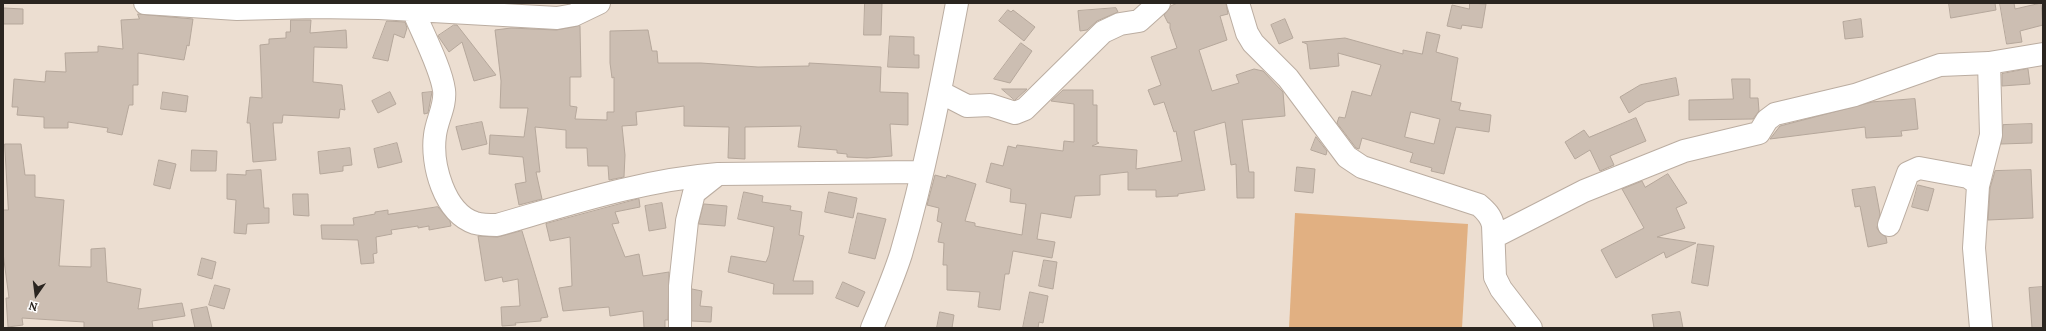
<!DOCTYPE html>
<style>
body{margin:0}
#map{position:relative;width:2046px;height:331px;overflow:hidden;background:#ecded1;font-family:Lora,serif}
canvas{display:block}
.frame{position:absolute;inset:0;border:4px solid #2a2520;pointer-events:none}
.north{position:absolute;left:16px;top:275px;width:40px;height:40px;-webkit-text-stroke:3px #fff;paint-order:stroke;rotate:194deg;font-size:11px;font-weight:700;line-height:16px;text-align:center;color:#2a2520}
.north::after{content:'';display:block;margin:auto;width:14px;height:18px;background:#2a2520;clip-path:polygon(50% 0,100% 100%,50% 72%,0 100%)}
</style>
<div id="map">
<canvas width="2046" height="331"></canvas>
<div class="frame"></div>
<div class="north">N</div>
</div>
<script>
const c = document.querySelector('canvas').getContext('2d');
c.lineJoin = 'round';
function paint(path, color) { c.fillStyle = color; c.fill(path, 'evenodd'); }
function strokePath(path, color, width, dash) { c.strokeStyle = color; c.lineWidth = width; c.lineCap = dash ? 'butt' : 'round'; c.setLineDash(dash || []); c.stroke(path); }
const green = new Path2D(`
 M1295 213 1468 224 1462 328H1289Z`);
const building = new Path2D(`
 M865 3H882L881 35H864Z
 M1178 3H1226L1228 14 1220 16 1227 40 1199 50 1212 91 1239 83 1236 75 1254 69 1263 71 1283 92 1285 116 1242 120 1249 172H1254V198H1237L1236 164 1231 165 1225 122 1194 131 1205 190 1178 194V196L1156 197V190H1128V172L1100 175V195L1075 196 1071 218 1041 213 1037 239 1055 242 1052 258 1013 251 1009 274H1005L1000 310 978 307 980 292 947 290V265H943L944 243 938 242 942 223 937 221 939 208 927 205 935 175 946 178 947 175 976 184 965 221 975 223V226L1022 235 1026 204 1010 202 1011 189 986 182 991 163 1003 166 1008 146 1016 148 1017 145 1063 151 1064 141 1074 142V104L1051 101 1063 90H1093V105H1097V142L1099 143 1092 146 1137 150 1136 169 1182 161 1176 131 1174 132 1164 102 1154 105 1148 90 1161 85 1151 57 1177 48 1170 28V23H1168L1164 15 1171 6Z
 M1470 3 1486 4 1482 28 1462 25 1461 29 1447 26 1452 5 1469 9Z
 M1949 3H1995L1996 10 1951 18Z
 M2000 3H2014L2015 9 2041 3 2043 25 2020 31 2022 42 2007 44Z
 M4 8 23 9V24H4Z
 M1116 8 1118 12 1097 21 1087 30 1080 31 1078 11Z
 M1008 10 1011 12 1013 10 1035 27 1024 41 999 21Z
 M138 14 193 19 189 46 187 45 184 60 138 53V85H133V105H129L122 135 107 132 108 128 68 122V128H44V117L17 115 18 107H12L14 79 45 82 46 71 66 72 65 53 98 52V46L123 49 121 20 139 19Z
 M1285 19 1293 38 1279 44 1271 25Z
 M1861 19 1863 37 1845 39 1843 22Z
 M291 20H311L310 33 346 30 347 48 314 47 313 82 342 85 345 110 340 109 339 118 283 115 282 123H273L276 160 253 162 250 123H247L250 97 262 98 260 45 269 44V39L286 38V32H290Z
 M387 21 405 22 407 28 404 38 394 34 388 61 373 58Z
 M454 25H457L496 75 474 81 462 42 449 52 438 36Z
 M580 26 581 77H570V106L577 107 575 119 607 120V112H614V77L612 78 610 63V31L648 30 652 51H657L658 63H701L758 67 809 66V63L881 67 880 92 908 93V125L890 124 892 156 867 158 847 157V154L837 153V150L798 147 801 126 745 127V159L728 158 729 127 684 126V106L636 112 637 125 622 126 625 155 624 177 609 180 608 166H588L587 148H566V130L535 127 540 172H536L542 199 519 205 515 184 526 182 523 157 489 154 490 135 524 137 528 108H500L501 81 495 30 511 28 556 30Z
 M1427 32 1440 35 1436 52 1458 58 1451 101 1461 103 1459 110 1491 115 1489 132 1456 127 1444 174 1431 171 1432 168 1410 162 1413 153 1362 138 1359 149 1356 148 1337 123 1339 117 1345 118 1352 91 1371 96 1381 65 1338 53 1339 66 1310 69 1307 44 1302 42 1345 38 1403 54V50L1422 54ZM1411 112 1440 119 1434 144 1405 137Z
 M890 36 914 37V55H919V68L888 67Z
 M1021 43 1032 51 1010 83 994 79Z
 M2028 69 2030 84 2002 86V74Z
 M1676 78 1679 95 1646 102 1629 113 1620 97 1640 85Z
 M1732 79H1750V98H1758L1759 111 1753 119 1689 120V100L1733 99Z
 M1002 89H1027L1015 100Z
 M163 92 188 96 186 112 161 109Z
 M390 92 396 104 378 113 372 101Z
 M432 92 428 113 424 114 422 93Z
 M1915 99 1918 129 1901 131 1902 136 1866 138 1865 127 1770 139 1780 126 1872 102Z
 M1636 118 1646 141 1610 156 1614 165 1600 171 1590 150 1575 159 1565 142 1584 130 1589 137Z
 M482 122 487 144 462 150 456 127Z
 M2032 124V143L2001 144 2003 125Z
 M1316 137 1327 151 1326 155 1311 150Z
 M397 143 402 162 378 168 374 149Z
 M5 144H21L25 175H35V197L64 200 59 266 91 267V249L105 248 107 282 141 289 138 309 182 303 185 316 152 321 153 328H84V322L22 318 23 325 8 327 6 298H9L3 253V210H8Z
 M350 148 352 165 343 166V171L320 174 318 152Z
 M192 150 217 151 216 171H191Z
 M159 160 176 164 170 189 154 185Z
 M1297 167 1315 169 1313 193 1295 191Z
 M261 170 264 208H269V223L247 224 246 234 234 233 236 200 227 199V174L246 175V171Z
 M2031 170 2033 218 1988 220 1990 188 1995 171Z
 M1668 174 1687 203 1676 208 1685 228 1657 237 1696 243 1666 258 1664 252 1616 278 1601 250 1644 228 1622 189 1642 181 1645 187Z
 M1918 185 1934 189 1928 211 1912 207Z
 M1875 187 1880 214 1877 228 1880 233 1886 237 1887 243 1868 247 1860 206 1855 207 1852 190Z
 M744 192 763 196 762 202 791 206 790 210 802 212 799 235 804 236 793 281H813V294H773L774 284 728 272 731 256 766 262 769 255 774 227 738 219Z
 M829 192 857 198 853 218 825 212Z
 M293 194H308L309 216 294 215Z
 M639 199 640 207 615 212 619 223 612 224 625 257 639 254 643 276 669 272 668 320H665V328H644L643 311 610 316 609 307 563 311 559 288 572 286 570 237 550 241 546 224Z
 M662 203 666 228 649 231 645 206Z
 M704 204 727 206 725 226 699 224Z
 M438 207 450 221 451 226 429 230V226L418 228V226L391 230 392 234 376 237 377 253 373 254 374 263 361 264 358 240 322 239 321 225H354L353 218 375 214V212L388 210V214Z
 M858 213 886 219 875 259 849 253Z
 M522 231 548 317 541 318V321L515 323 516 325 502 326 501 307 520 306 518 279 503 282 502 277 485 281 478 236 497 237Z
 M1698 244 1714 246 1708 286 1692 283Z
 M202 258 216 262 212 279 198 275Z
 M1044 260 1057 262 1053 289 1039 286Z
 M843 282 865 292 858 307 836 298Z
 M215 285 230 289 224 309 209 305Z
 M2043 287V328H2032L2029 288Z
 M692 289 702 291 700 306 712 307 711 322 692 321Z
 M1030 292 1048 296 1043 323 1039 322 1038 328H1023Z
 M207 307 212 328H195L191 310Z
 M940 312 954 315 952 328H937Z
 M1680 312 1683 328H1654L1652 315Z`);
const minor = new Path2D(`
 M145 3 237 9 315 7 379 8 557 18 574 15 599 3
 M1238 3 1247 33 1253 43 1288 78 1347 157 1362 167 1479 205C1486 211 1491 216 1493 225L1495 277 1501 289 1531 328
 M413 10C422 32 441 68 444 90 446 106 437 119 435 135 431 164 444 213 475 223 482 225 490 225 497 225 570 204 642 180 718 174L922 172
 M940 92 967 106 990 105 1015 113 1025 109 1103 32 1120 24 1139 21 1159 3
 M1978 186 1991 135 1989 63
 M1889 225 1908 173 1919 168 1968 177 1974 181 1978 186 1974 248 1981 328
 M1494 237 1584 191 1684 151 1759 133 1767 120 1775 114 1855 95 1940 65 1989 63 2043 54
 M680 328V286L687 221 694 193 718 174
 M872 328C882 304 893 279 901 254 925 172 941 87 957 3`);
paint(green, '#e1b082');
paint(building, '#ccbeb2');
strokePath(building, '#b5a79b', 1);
strokePath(minor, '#bbada1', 24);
strokePath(minor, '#fff', 22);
</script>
